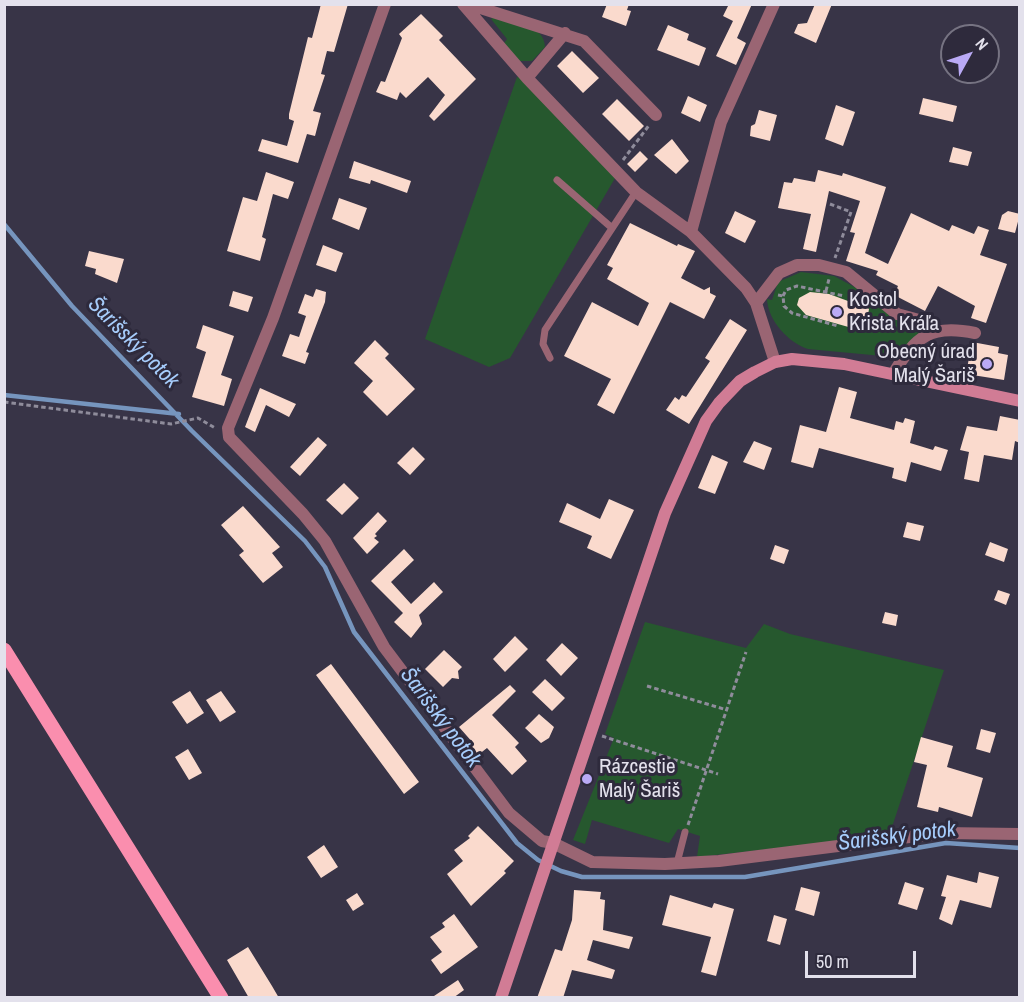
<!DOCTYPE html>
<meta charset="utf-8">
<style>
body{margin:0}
#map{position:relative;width:1024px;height:1002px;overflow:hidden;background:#383447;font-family:"Archivo Narrow",sans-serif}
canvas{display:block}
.frame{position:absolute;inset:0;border:6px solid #e3e1ec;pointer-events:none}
.north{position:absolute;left:940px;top:24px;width:60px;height:60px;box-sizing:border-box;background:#2e2a3c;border:2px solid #767382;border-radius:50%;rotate:50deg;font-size:16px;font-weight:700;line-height:24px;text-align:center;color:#e3e1ec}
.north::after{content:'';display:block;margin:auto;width:21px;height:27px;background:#baaaf6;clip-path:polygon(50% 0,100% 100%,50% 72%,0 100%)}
.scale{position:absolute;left:805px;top:951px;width:111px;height:27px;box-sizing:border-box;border:3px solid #e3e1ec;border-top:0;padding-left:8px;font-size:18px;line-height:21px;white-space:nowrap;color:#e3e1ec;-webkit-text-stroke:4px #2e2a3c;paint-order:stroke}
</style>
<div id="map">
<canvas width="1024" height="1002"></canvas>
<div class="frame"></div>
<div class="north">N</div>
<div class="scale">50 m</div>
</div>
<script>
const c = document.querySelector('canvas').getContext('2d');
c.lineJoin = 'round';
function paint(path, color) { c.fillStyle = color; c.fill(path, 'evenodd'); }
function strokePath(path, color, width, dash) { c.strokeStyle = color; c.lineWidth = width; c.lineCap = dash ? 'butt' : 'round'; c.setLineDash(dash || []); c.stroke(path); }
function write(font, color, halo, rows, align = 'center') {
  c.font = font + ' "Archivo Narrow",sans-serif'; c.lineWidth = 6; c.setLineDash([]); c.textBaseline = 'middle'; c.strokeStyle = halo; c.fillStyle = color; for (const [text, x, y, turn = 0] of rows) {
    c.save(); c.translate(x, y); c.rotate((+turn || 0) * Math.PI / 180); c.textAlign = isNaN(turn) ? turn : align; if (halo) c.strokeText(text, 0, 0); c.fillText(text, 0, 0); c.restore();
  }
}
const green = new Path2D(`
 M494 17C511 22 545 24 545 47L532 61H517L502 46 507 39 491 19Z
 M517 77 528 79 618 173 510 358 489 367 425 339Z
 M801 272 834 276 860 290 894 319 936 327 912 340 893 357 808 349C789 343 768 321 767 299L772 300 778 282Z
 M645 622 746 648 764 624 790 634 944 670 889 836 697 857 700 836 678 829 669 843 592 820 585 844 573 840 614 738 605 734Z`);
const stream = new Path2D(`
 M4 224 72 306 192 431 305 541 325 567 354 632 517 843 538 860 561 871 582 877H745L946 843 1020 848
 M4 395 179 414`);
const building = new Path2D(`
 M321 4H348L334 52 327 51 321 74 325 75 313 111 321 113 315 136 307 134 298 163 258 151 262 139 287 146 294 121 289 119V114L308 37 312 38Z
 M607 4H629L627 10 631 11 626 26 602 17Z
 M729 4H752L737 38 746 43 736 65 716 56 733 21 723 16Z
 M815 4H832L816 43 794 33 798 24 807 23Z
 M421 14 443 36 439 40 476 79 434 121 429 116 445 95 428 77 406 98 400 92 397 100 376 92 381 81 385 82 402 38 399 34Z
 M668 25 689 34 687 40 706 48 699 66 657 50Z
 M572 51 599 78 583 93 557 66Z
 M688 96 707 105 700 122 681 113Z
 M923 98 957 106 953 122 919 114Z
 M617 99 644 126 629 141 602 114Z
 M836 105 855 112 843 146 825 139Z
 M759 110 777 115 770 141 750 136 751 126 755 124Z
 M672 139 689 161 676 174 654 155Z
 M953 147 972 152 968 166 949 162Z
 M640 151 648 159 635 172 627 164Z
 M354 161 411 181 407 193 371 180 370 184 349 178Z
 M818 170 842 176 843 173 886 187 865 253 888 264 911 213 949 231 952 225 974 234 978 226 989 230 980 255 1007 264 986 323 971 318 975 306 938 286 925 311 894 295 898 286 876 275 878 271 846 261 855 233 850 232 860 201 829 191 816 252 803 249 811 214 778 208 784 182 792 183 794 178 815 182Z
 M266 172 294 182 288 199 273 194 262 237 266 239 260 261 227 251 243 197 257 201Z
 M339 198 367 208 359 230 332 219Z
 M735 211 756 221 745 243 725 233Z
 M1008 211 1020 214 1015 233 998 229 1002 215Z
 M630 223 677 246 678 244 695 251 681 278 704 290 710 287V293L716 296 704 319 670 302 614 414 597 405 611 379 564 356 592 302 638 326 649 303 607 279 613 268 607 265Z
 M323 245 343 253 336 272 316 265Z
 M89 251 124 259 117 283 95 274 96 269 85 266Z
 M316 289 326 292 325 302 306 352 309 353 305 364 282 356 290 334 299 337 306 316 298 313 305 294 313 297Z
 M233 291 253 297 248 312 229 306Z
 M810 292 829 294 848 301 850 296 858 300 869 309 867 321 858 329 852 328 806 315 797 305 799 298Z
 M730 319 747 330 689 424 666 410 675 397 679 400 682 395 686 397 710 361 705 358Z
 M203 325 234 336 221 375 232 379 224 406 192 397 206 352 196 348Z
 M375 340 389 354 385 358 415 389 387 416 363 392 373 381 354 363Z
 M972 342 999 347 998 353 1008 355 1004 380 966 374Z
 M839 387 857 392 850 418 894 430 896 421 903 423 905 418 915 421 910 443 933 450 935 446 948 450 941 471 911 462 906 482 892 478 894 468 819 448 813 468 791 462 800 425 826 432Z
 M260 388 296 404 289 417 266 405 255 432 245 427Z
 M1000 416 1020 420V443L1015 441 1012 460 984 455 979 482 964 479 969 452 960 450 967 426 997 431Z
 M318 437 327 445 300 476 290 467Z
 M754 441 772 448 764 470 743 462Z
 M413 447 425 459 410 475 397 463Z
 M712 455 728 462 715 494 698 488Z
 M344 483 359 498 342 515 326 500Z
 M609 499 634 510 611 559 587 548 592 536 559 522 567 503 600 519Z
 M243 506 280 547 272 553 283 567 263 583 239 555 244 551 221 525Z
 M378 512 387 521 375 534 377 536 374 538 379 542 367 554 353 538Z
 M907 522 924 526 920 541 903 537Z
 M990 542 1008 549 1004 562 985 555Z
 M775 545 789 550 784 564 770 559Z
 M404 549 414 560 391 582 411 604 434 582 443 592 419 615 422 624 411 638 394 622 403 613 371 581Z
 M998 590 1010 594 1006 605 994 600Z
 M885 612 898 615 896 626 882 623Z
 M515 636 528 649 505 672 493 659Z
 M562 643 578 658 561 676 546 660Z
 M444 650 462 667 458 671 459 679 452 678 443 687 425 669Z
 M331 664 419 782 404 794 316 675Z
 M545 679 565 698 552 711 532 692Z
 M510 685 516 691 492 715 519 743 515 747 527 761 512 775 487 748 478 755 471 746 474 744 459 727Z
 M190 691 204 713 187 724 172 702Z
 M221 691 236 712 220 722 206 700Z
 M539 714 554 727 549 738 541 743 525 728Z
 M981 729 996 733 990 753 976 749Z
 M921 737 953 746 947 767 983 778 972 817 939 807 938 812 917 807 927 765 914 762Z
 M188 749 202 773 189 780 175 757Z
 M478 826 514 861 504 871 506 873 471 906 447 874 463 861 454 850 470 838 468 836Z
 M324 845 338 867 321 878 307 857Z
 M979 872 999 877 991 908 960 900 952 925 939 919 946 897 941 896 947 875 977 883Z
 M905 882 924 888 917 910 898 904Z
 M801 887 820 892 814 916 795 910Z
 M574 890 601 892 600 899 605 900 603 930 633 937 629 949 593 940 587 960 615 970 612 979 572 970 563 998H537L555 949 562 951 572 920Z
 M357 893 364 904 353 911 346 900Z
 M670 895 712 908 714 903 734 909 716 976 701 972 711 937 662 925Z
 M454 914 478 947 441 974 431 960 442 952 430 937 445 927 442 923Z
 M774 915 787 919 780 945 767 941Z
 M248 947 272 986 279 998H249L227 960Z
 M458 980 464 990 453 998H431Z`);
const path = new Path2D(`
 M623 160 650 124
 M830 204 851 212 835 258
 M826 291 829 279
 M778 295 783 296 784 306 792 313 838 326
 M783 296 786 290 797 286 844 296
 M4 402 171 424 198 418 215 428
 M647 686 727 710
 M602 736 718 774
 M688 825 746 652`);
const lane = new Path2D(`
 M557 180 612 228
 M550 358 543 344 545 330 636 192
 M677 863 685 832`);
const street = new Path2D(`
 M385 4 273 318 228 428 229 437 303 514 325 541 384 647 509 813 542 841 553 843 592 862 665 864 719 861 941 833 1020 834
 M463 4 527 78 636 192 691 232 746 288 756 303 775 362
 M468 4 584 41 656 115
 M527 78 565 33
 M691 232 721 122 774 4
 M756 303 779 273 797 265H819L846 272 897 314 919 320
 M893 374C916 336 930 324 975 333`);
const secondary = new Path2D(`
 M501 998 665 513 706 421 719 403 740 381 755 372 775 362 792 359 844 364 1020 401`);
const primary = new Path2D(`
 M4 650 221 998`);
const markers = [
 [837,312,6,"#baaaf6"],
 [987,364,6,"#baaaf6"],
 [587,779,6,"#baaaf6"]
];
const poiNames = [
 ["Kostol",849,300],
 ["Krista Kráľa",849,324],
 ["Obecný úrad",975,352,"right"],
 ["Malý Šariš",975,376,"right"],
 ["Rázcestie",599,767],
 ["Malý Šariš",599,791]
];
const waterNames = [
 ["Šarišský potok",133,343,45],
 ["Šarišský potok",440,718,53],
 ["Šarišský potok",897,837,-7]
];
paint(green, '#26582e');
strokePath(stream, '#7695be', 4.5);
paint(building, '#fadacd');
strokePath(path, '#8f8c9b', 3, [4.5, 3]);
strokePath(lane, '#9a6573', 7);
strokePath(street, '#9a6573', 12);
strokePath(secondary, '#d17c95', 12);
strokePath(primary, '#fa8eae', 15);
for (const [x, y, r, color] of markers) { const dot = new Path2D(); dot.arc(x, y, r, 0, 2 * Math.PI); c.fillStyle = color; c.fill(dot); strokePath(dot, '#2e2a3c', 2); }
write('21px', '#e3e1ec', '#2e2a3c', poiNames, 'left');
write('italic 22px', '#a6ccfb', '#2e2a3c', waterNames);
</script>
